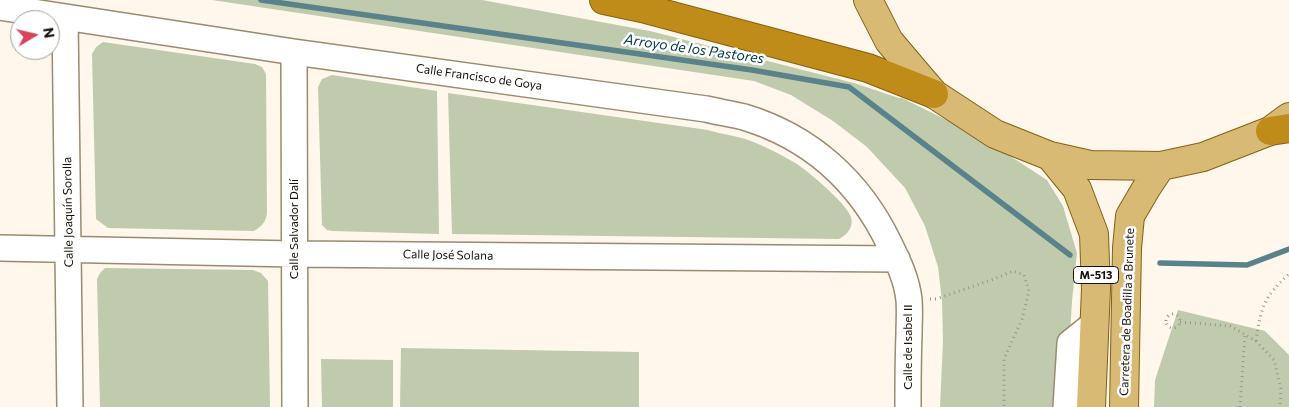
<!DOCTYPE html>
<meta charset="utf-8">
<style>
body{margin:0}
#map{position:relative;width:1289px;height:407px;overflow:hidden;background:#fff7eb;font-family:Commissioner,sans-serif}
canvas{display:block}
.north{position:absolute;left:10px;top:10px;width:50px;height:50px;box-sizing:border-box;background:#fff;border:1px solid #a29f9b;border-radius:50%;rotate:81deg;font-size:14px;font-weight:700;line-height:20px;text-align:center;color:#161006}
.north::after{content:'';display:block;margin:auto;width:18px;height:22px;background:#d5455b;clip-path:polygon(50% 0,100% 100%,50% 72%,0 100%)}
</style>
<div id="map">
<canvas width="1289" height="407"></canvas>
<div class="north">N</div>
</div>
<script>
const c = document.querySelector('canvas').getContext('2d');
c.lineJoin = 'round';
function paint(path, color) { c.fillStyle = color; c.fill(path, 'evenodd'); }
function strokePath(path, color, width, dash) { c.strokeStyle = color; c.lineWidth = width; c.lineCap = dash ? 'butt' : 'round'; c.setLineDash(dash || []); c.stroke(path); }
function write(font, color, halo, rows, align = 'center') {
  c.font = font + ' Commissioner,sans-serif'; c.lineWidth = 5; c.setLineDash([]); c.textBaseline = 'middle'; c.strokeStyle = halo; c.fillStyle = color; for (const [text, x, y, turn = 0] of rows) {
    c.save(); c.translate(x, y); c.rotate((+turn || 0) * Math.PI / 180); c.textAlign = isNaN(turn) ? turn : align; if (halo) c.strokeText(text, 0, 0); c.fillText(text, 0, 0); c.restore();
  }
}
const green = new Path2D(`
 M212 0H482L650 31 854 83 899 98H902L979 136 1047 180 1063 206 1077 253 1072 301 1066 407H940L943 341 942 301 938 267 925 226 905 188 867 147 833 121 791 95 754 81Z
 M103 42 255 64 262 67 266 74 267 214C265 223 262 226 254 231L108 228 96 219 92 54 96 47Z
 M332 75 437 91 439 234 332 231 327 230 322 225 318 87 322 79Z
 M448 93 708 130C724 135 741 136 756 143 770 149 784 156 797 164 810 173 846 203 851 217 854 227 847 235 839 239L452 234Z
 M105 268 253 270 261 273 268 281 270 407H100L97 279 100 273Z
 M1178 310 1265 331 1289 355V407H1154L1155 380Z
 M401 348 639 352V407H400Z
 M321 359 393 360V407H322Z`);
const stream = new Path2D(`
 M261 0 752 70 849 87 1070 255
 M1160 263 1247 265 1289 249`);
const path = new Path2D(`
 M930 299H936L994 279 1013 271 1024 275 1029 291 1022 319 1004 359V407
 M1166 321a7 7 0 1 1 14 0a7 7 0 1 1-14 0Z
 M1180 322 1230 326 1256 341 1274 360 1281 389 1280 407
 M1256 341C1261 307 1263 298 1289 274
 M1240 407 1245 335`);
const minor = new Path2D(`
 M0 7 294 52 706 109C719 112 732 114 744 117 810 137 859 181 889 243 898 261 907 280 909 300 910 311 909 323 909 335 908 359 908 383 908 407
 M65 17 70 407
 M294 52 295 407
 M0 248 294 254 897 259
 M1066 407 1070 343 1095 323`);
const major = new Path2D(`
 M868 0 889 41 934 94 995 134 1050 156 1090 165 1161 166 1203 157 1270 131 1289 117
 M1050 156 1077 189 1094 234 1096 289 1091 407
 M1124 407 1127 248 1130 216 1147 187 1161 166`);
const highway = new Path2D(`
 M604 0 642 8 868 68 934 94
 M1270 131 1289 128`);
const shields = [
 [1096,275,45]
];
const shieldNames = [
 ["M-513",1096,275]
];
const streetNames = [
 ["Calle Francisco de Goya",479,77,8],
 ["Calle Joaquín Sorolla",68,212,-91],
 ["Calle Salvador Dalí",294,229,-90],
 ["Calle José Solana",448,255,1],
 ["Carretera de Boadilla a Brunete",1127,312,-88],
 ["Calle de Isabel II",908,347,-90]
];
const waterNames = [
 ["Arroyo de los Pastores",694,49,8]
];
paint(green, '#c0cbad');
strokePath(stream, '#5a828a', 5.5);
strokePath(minor, '#9c8a6e', 28);
strokePath(major, '#846112', 30);
strokePath(highway, '#846112', 30);
strokePath(path, '#9d958a', 3, [1, 4]);
strokePath(minor, '#fff', 25);
strokePath(major, '#d9ba75', 28);
strokePath(highway, '#c08c19', 28);
for (const [x, y, w] of shields) { const box = new Path2D(); box.roundRect(x - w / 2, y - 8.5, w, 17, 4); c.fillStyle = '#fff'; c.fill(box); strokePath(box, '#161006', 1); }
write('bold 11px', '#161006', null, shieldNames);
write('12px', '#161006', '#fff', streetNames);
write('italic 14px', '#003944', '#fff', waterNames);
</script>
